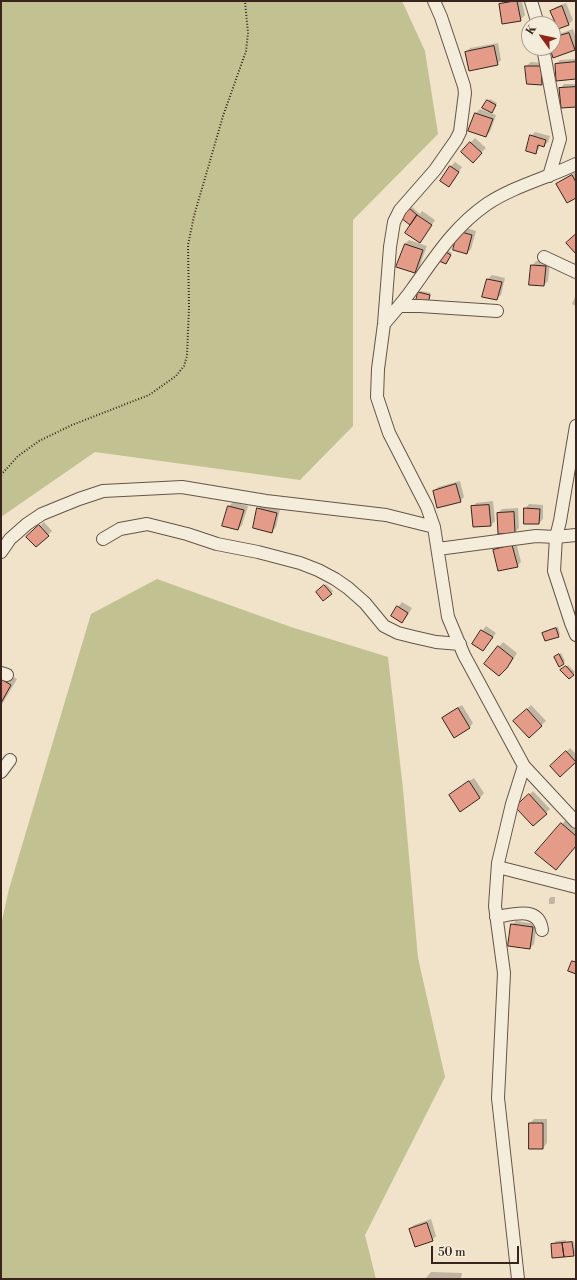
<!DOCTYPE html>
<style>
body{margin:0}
#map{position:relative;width:577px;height:1280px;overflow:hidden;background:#f0e3c9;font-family:"Libre Bodoni",serif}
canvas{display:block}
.frame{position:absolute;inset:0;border:2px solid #38241d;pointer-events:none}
.north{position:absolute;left:521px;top:16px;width:40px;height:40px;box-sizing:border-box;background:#f5eddc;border:1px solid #a99d90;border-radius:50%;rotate:303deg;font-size:11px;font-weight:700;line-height:16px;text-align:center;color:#38241d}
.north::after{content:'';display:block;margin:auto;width:14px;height:18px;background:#8f2418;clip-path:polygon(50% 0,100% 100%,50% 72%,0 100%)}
.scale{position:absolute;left:431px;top:1246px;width:88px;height:18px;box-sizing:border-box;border:2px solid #38241d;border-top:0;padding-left:5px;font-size:12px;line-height:14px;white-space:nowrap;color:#38241d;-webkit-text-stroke:3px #f5eddc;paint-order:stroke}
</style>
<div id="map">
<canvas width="577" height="1280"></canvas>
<div class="frame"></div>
<div class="north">K</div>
<div class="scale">50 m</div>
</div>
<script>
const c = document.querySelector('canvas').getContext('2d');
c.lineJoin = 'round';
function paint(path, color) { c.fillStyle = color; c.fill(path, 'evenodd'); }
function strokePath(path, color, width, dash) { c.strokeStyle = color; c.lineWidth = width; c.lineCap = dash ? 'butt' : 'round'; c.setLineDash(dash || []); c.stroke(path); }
const green = new Path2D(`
 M1 1H402L425 51 438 134 353 220V426L300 480 95 452 1 517Z
 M157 579 291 627 388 657 403 789 418 958 445 1077 365 1235 376 1279H1V925L9 889 91 614Z`);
const shadow = new Path2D(`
 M504 1H522L525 15 520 20 500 5Z
 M566 3 573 20 569 24 558 28 551 11 556 7Z
 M573 29 576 38V47L574 49 551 48H553V36Z
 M498 43 501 60 497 64 466 52 470 48Z
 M576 59V78L556 64 560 60Z
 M531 62 544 63 546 80 542 84 526 66Z
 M564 84H576V106L560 89Z
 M490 99 497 103 493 110 488 101Z
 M480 109 496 115 490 132 486 136 470 130 476 113Z
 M535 132 550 136 548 142 544 146 540 145 539 149 535 153 531 136Z
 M475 138 486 148 473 161 462 152Z
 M455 162 462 167 453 182 448 186 441 181 451 166Z
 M576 172V197L558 184 562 180Z
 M412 207 420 214 422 211 435 220 423 238 419 242 412 225 403 218Z
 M463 227 476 231 471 249 467 253 459 232Z
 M409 240 427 246 419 268 415 272 405 244Z
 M447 250 452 253 446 263 441 260Z
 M536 261 550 262 548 281 544 285 532 266Z
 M492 275 505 278 501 295 496 299 483 296 488 279Z
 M421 291 431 293 429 301 419 293Z
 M576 295V306L572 304Z
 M460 481 464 497 460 501 434 491 438 487Z
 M493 501 495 521 491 525 472 507 476 503Z
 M233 502 248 506 242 525 238 529 223 525 229 506Z
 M529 504 543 505V519L539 523 525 509Z
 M262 505 280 509 276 527 272 531 258 509Z
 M518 508 519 528 515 532 498 513 502 509Z
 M44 522 52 531 48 535 32 533Z
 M516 542 521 562 517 566 494 550 498 546Z
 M326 584 333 591 324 600 317 592Z
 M402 602 412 608 406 618 402 622 398 607Z
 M486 626 496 633 483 650 473 643Z
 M558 627 560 634 558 636 544 633 545 631Z
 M503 642 517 653 511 663 499 675 485 664Z
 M561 653 565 661 560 665 557 656Z
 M568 665 575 672 569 678 562 670Z
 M1 669 17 679 1 706Z
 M462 705 473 723 469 728 443 718 447 714Z
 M531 705 546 721 529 737 515 721Z
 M570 748 576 754V761L560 775 552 766Z
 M474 778 484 793 480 798 460 810 450 795 454 791Z
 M533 791 550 809 533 825 517 807Z
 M568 818 576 825V846L562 863V824Z
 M551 897H555V903L553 904H549V899Z
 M516 921 537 924 534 944 530 948 512 925Z
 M534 1119H547V1143L543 1148H530V1123Z
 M431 1219 436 1236 432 1240 410 1229 414 1225Z
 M566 1240V1242L574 1241 575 1253 573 1255 552 1245 556 1241Z
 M431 1272 462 1273 461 1279H425Z`);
const building = new Path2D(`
 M517 1 521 21 502 24 499 4Z
 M562 6 569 25 558 29 550 11Z
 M569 33 575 50 553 58 550 48H553V38Z
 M494 46 498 65 469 71 465 52Z
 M576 62V79L556 81 555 64Z
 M525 66H541L542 85 527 84Z
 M576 87V107L561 108 559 88Z
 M487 100 496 105 492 113 482 108Z
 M475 113 493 119 486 137 468 131Z
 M530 135 546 140 544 147 538 145 536 154 526 151Z
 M470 142 482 153 473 163 461 152Z
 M450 166 459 172 449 187 440 181Z
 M572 175 576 182V198L567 203 556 184Z
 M409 208 417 215 410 225 401 218Z
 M417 215 432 225 420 243 405 233Z
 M458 231 472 235 467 254 453 250Z
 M576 234V254L566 243Z
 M405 244 423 250 415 273 396 267Z
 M444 251 451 255 446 264 439 261Z
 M531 265 546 266 544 286 529 285Z
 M487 279 502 282 497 300 482 297Z
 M418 292 430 295 428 304 416 301Z
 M456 484 461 502 437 508 433 491Z
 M489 505 491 526 473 527 471 506Z
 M228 506 244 510 238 530 222 526Z
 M257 508 277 513 272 533 253 528Z
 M524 508 540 509 539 524H524Z
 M514 512 515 533 498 534 497 513Z
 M39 525 49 536 36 547 26 537Z
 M512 545 518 567 498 571 493 550Z
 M324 585 332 594 323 601 316 592Z
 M397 606 408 613 402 623 391 616Z
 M556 628 559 637 545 641 542 633Z
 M481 630 493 637 483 651 472 644Z
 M498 646 513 658 507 668 499 676 484 664Z
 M559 654 564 664 559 667 554 657Z
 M566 666 574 675 569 679 560 670Z
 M1 679 11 685 1 703Z
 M458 708 470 728 454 738 442 718Z
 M527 709 542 726 529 738 513 721Z
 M566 751 576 762 560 777 550 766Z
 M469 781 480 798 460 812 449 795Z
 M529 794 547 814 533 826 515 807Z
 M561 823 576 836V846L556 870 535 853Z
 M511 924 533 927 530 949 508 946Z
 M572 961 576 962V974L568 971Z
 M529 1123H543V1149H529Z
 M427 1223 433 1241 415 1247 409 1229Z
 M572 1242 574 1256 564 1257 562 1243Z
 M562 1243 564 1257 552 1258 551 1244Z`);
const path = new Path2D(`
 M1 475 18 456 39 441 72 425 149 395 176 376 184 366 187 356 189 307 188 245 194 216 223 116 246 51 248 33 245 1`);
const minor = new Path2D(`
 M434 1 441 17 464 86 465 93 460 132 456 140 435 170 400 210 394 222 390 247 384 324 378 369 377 397 389 433 427 507 434 527 448 617 464 655 524 766 576 822
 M531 1 538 24
 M543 48 560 139 549 176
 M544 257 576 272
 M399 306H420L497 311
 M384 324C394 312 404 301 413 288 436 256 454 227 487 204 514 186 547 178 576 164
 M576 426 560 521 556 537 554 571 571 623 576 635
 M103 539 120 529 147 524 187 534 217 544 258 552 300 563 318 570 335 579 348 588 365 603 384 626 398 633 414 637 436 642 460 644
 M438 549 536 536 556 537 576 535
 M1 552 10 539 27 524 42 514 79 499 103 491 182 487 266 501 386 515 434 527
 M1 673 7 675
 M1 772 10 760
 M498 867 576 887
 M496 917C514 914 539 906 542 930
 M518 1279 498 1098 504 973 495 906 498 863 512 804 524 766`);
paint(green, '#c2c191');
paint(shadow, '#0003');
paint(building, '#e49c88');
strokePath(building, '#38241d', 1);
strokePath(minor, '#665448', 14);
strokePath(path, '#38241d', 2, [1, 2]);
strokePath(minor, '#f5eddc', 12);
</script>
